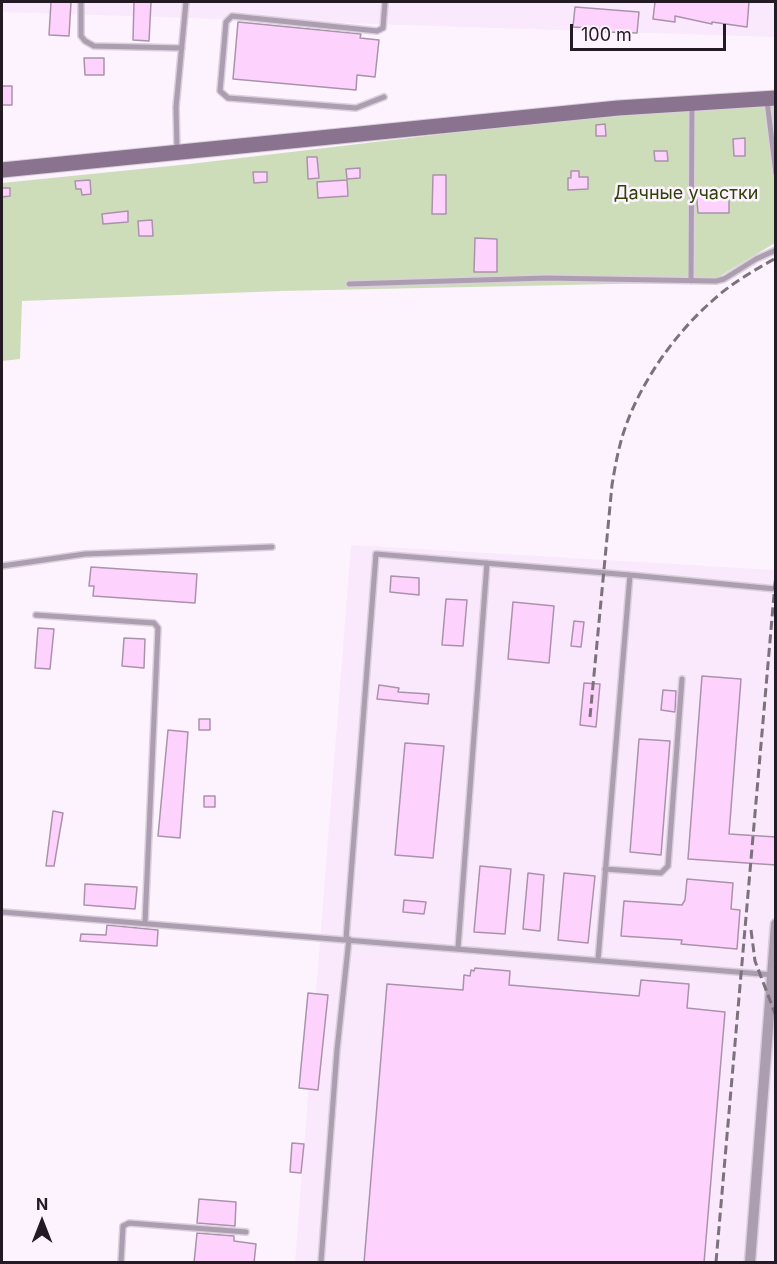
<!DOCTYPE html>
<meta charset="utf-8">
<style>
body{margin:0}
#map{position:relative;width:777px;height:1264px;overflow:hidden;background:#fdf3fe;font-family:Inter,sans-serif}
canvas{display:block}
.frame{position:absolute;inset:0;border:3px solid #231a24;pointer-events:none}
.north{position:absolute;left:12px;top:1192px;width:60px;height:60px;-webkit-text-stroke:4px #fdf3fe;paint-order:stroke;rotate:0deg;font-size:16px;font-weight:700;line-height:24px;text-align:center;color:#231a24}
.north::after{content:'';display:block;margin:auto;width:21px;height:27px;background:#231a24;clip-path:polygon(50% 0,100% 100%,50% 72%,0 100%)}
.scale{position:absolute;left:570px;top:24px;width:156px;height:27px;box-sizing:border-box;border:3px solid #231a24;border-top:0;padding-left:8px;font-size:18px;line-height:21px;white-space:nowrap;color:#231a24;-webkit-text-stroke:4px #fdf3fe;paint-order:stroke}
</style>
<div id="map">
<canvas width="777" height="1264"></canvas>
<div class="frame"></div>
<div class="north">N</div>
<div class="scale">100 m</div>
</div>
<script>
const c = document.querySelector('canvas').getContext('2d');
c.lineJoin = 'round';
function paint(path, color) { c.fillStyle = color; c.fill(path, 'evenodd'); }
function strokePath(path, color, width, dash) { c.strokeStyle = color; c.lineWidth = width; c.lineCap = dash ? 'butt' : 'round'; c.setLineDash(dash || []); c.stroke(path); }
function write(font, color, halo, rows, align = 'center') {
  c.font = font + ' Inter,sans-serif'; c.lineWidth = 5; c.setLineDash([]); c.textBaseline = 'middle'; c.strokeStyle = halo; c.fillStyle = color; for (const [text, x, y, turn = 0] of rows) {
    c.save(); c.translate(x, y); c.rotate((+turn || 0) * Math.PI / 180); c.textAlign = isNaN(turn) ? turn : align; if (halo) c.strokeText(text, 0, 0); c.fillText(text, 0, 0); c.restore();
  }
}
const built = new Path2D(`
 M2 2H775L776 37 2 12Z
 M351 545 775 570V1262H295Z`);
const green = new Path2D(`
 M775 98V243L710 282 281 291 22 301 20 359 2 361V183L190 164 729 100Z`);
const building = new Path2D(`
 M51 2H71L69 36 49 35Z
 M134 2H151L149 41 133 40Z
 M655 2H749L747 27 712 22V24L675 16V22L653 19Z
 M575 7 639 12 637 33 606 32V29L573 27Z
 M238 22 361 34 360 38 379 40 375 77 357 75 356 90 233 79Z
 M84 58H104V75H85Z
 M2 86H12V105H2Z
 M605 124 606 136H596V125Z
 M745 138V156H734L733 139Z
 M654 151H667L668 161H655Z
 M307 157H317L319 178 308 179Z
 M360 168V178L347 179 346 169Z
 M571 171H579V177H588V189L568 190V178H571Z
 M253 172H267V182L254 183Z
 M433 175H446V214H432Z
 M90 180 91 194 82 195 81 189H76L75 181Z
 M347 180 348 196 318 198 317 182Z
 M2 188H10V196L2 197Z
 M696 189 729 190V213H698Z
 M128 211V222L103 224 102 214Z
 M152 220 153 236H139L138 221Z
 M475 238 497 239V272H474Z
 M91 567 197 574 195 603 93 596 94 586H89Z
 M391 576 419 578V595L390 592Z
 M446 599 467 600 463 646 442 645Z
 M513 602 554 606 549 663 508 659Z
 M574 621 584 622 581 647 571 646Z
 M38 628 54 629 50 669 35 668Z
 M124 638 145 639 144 668 122 666Z
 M702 676 741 679 729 834 776 837V865L688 859Z
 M584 683 600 684 596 727 580 725Z
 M379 685 399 688 398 692 429 694 428 704 377 699Z
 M663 690 676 691 675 712 661 710Z
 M199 719H210V730H199Z
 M168 730 188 732 180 838 158 836Z
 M639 739 670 741 661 855 630 852Z
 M405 743 444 746 433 858 395 855Z
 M204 796H215V807H204Z
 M53 811 63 813 54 866H46Z
 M480 866 511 869 505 934 474 932Z
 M528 873 544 875 540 931 523 929Z
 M564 873 595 876 588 943 558 940Z
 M687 879 733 883 731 909 740 910 737 949 681 944 682 940 621 936 624 901 682 905 685 900Z
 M85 884 137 887 135 909 84 905Z
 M404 900 426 902 424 914 403 912Z
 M107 925 158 930 157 946 80 941 81 934 106 935Z
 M475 968 510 971 509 985 639 996 641 980 689 984 687 1008 725 1012 704 1263H364L387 984 463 990 464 975 470 976 471 970 474 971Z
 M308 993 328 995 318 1090 299 1088Z
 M292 1143 304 1144 301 1173 290 1172Z
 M199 1199 236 1202 235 1226 197 1223Z
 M197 1233 234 1236V1241L256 1244 254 1263H194Z`);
const lane = new Path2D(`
 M81 2V36L85 41 94 46 182 48
 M384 97 356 108 228 98 220 91 226 22 232 16 377 31 383 28 385 2
 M767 101 776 174
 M177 151 176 107 186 2
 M691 281 692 105
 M349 284 546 278 716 281 724 279 756 259 776 250
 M2 566 85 554 272 547
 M36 615 154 623 158 628 145 923
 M605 869 661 873 668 866 682 679
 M2 912 774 975
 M346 939 376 554 630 575 776 589
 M458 948 487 563
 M598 960 630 575
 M121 1262 123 1226 129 1223 246 1232
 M321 1262 337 1050 349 939`);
const street = new Path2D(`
 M750 1262 776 924`);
const secondary = new Path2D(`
 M2 170 618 108 776 98`);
const rail = new Path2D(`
 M590 717 612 485C614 473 616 461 619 449 631 396 670 338 711 302 730 284 753 271 776 258
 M751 930 755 961 776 1016
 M716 1262 776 572`);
const parkNames = [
 ["Дачные участки",686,194]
];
paint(built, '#fae8fc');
paint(green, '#ceddb9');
paint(building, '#fdd3fe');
strokePath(building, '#ab92ab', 1.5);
strokePath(lane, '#dad0db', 8);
strokePath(street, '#dad0db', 13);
strokePath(secondary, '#dad0db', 17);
strokePath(lane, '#ad9db1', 5);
strokePath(street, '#ad9db1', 10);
strokePath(secondary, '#89738f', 15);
strokePath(rail, '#7b727c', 3, [9, 4.5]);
write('18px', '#2f4107', '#fdf3fe', parkNames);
</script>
